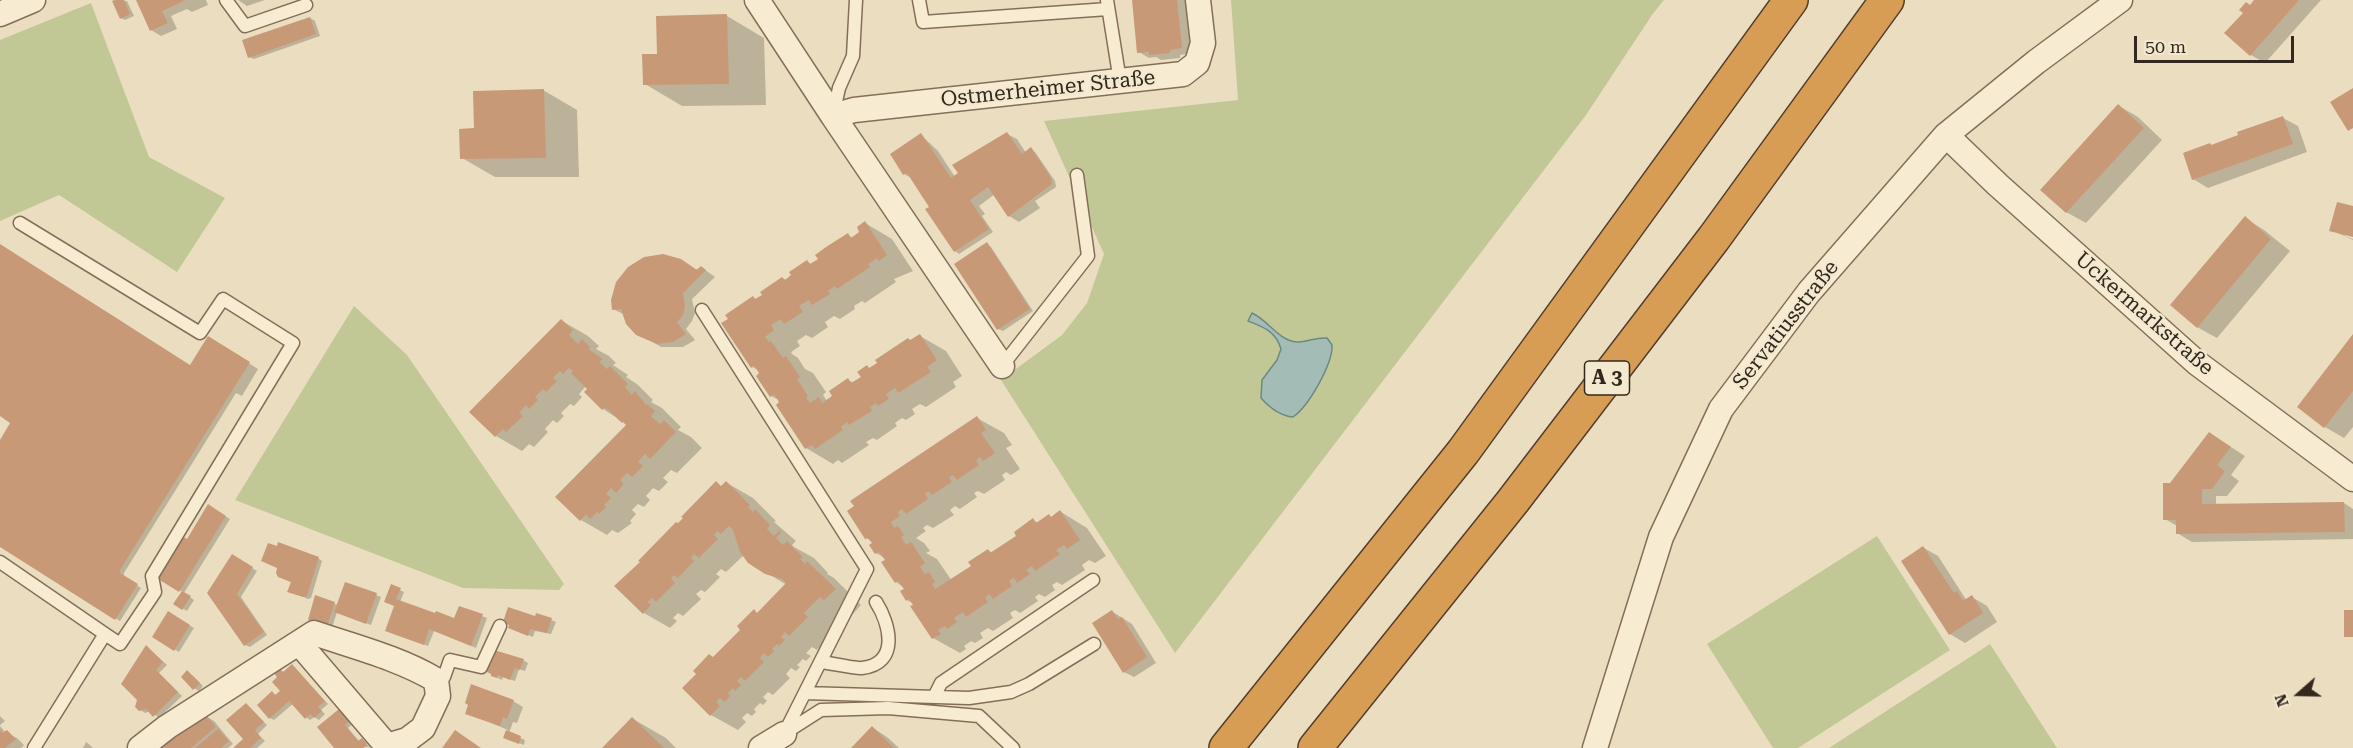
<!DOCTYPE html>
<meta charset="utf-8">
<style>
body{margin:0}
#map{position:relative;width:2353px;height:748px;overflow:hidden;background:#ebdec0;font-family:"Roboto Serif",serif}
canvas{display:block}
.north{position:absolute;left:2269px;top:664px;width:60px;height:60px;-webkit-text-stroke:4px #f3e9cf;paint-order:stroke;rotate:250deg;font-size:16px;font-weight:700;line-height:24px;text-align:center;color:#33281d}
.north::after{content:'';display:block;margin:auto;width:21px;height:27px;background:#33281d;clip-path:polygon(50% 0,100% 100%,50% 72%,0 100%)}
.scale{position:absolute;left:2134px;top:36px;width:160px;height:27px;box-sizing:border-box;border:3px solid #33281d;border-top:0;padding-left:8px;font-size:18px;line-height:21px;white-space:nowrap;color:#33281d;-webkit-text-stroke:4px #f3e9cf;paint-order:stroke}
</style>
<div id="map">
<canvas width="2353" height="748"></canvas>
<div class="north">N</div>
<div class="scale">50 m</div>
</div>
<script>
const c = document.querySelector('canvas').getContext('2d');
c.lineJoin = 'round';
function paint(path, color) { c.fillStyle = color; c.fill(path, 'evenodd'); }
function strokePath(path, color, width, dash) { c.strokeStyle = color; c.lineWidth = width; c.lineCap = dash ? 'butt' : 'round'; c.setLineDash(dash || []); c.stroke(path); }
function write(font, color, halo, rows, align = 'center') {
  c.font = font + ' "Roboto Serif",serif'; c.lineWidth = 5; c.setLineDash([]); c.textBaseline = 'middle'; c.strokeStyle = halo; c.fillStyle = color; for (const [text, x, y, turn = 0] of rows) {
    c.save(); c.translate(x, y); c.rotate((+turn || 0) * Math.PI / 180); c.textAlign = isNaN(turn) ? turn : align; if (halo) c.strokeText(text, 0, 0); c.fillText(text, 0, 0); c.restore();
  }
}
const green = new Path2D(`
 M1231 0H1664L1652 15 1586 115 1175 653 1001 380 1062 335 1087 303 1104 254 1044 121 1238 100Z
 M91 3 149 157 225 198 177 272 59 195 0 221V40Z
 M354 306 407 355 564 584 559 590 463 588 235 500Z
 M1877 536 1950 650 1798 748H1773L1707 644Z
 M1990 644 2057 748H1829Z`);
const water = new Path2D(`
 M1252 313C1268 320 1279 341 1297 342 1307 342 1316 337 1327 338L1332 345C1333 364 1308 407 1293 417 1281 416 1269 407 1261 398L1262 380 1277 360 1281 349C1276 331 1263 327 1248 321Z`);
const shadow = new Path2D(`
 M119 0 127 1 134 16 125 20 121 18Z
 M137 0H206L208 5 192 12 187 9 171 16 177 29 161 36 151 30Z
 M238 0H265L247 6Z
 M1133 0H1186L1191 53 1180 55V58L1161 60 1156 57 1149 58 1139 52Z
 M2256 0H2321L2265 63 2251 55V6Z
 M727 16 764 38 766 105 682 106 645 84 659 56Z
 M310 18 315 21 320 36 254 59 249 57Z
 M543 90 577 110 579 177H495L462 158 476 130Z
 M2119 106 2138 117 2162 140 2086 223 2066 212Z
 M2283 118 2298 126 2307 152 2208 188 2193 179 2210 144 2213 146Z
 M1007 134 1017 139 1026 153 1031 149 1035 152 1055 181 1056 187 1035 201 1040 208 1019 222 1009 216 995 194 979 206 985 214 982 216 993 232 959 254 955 251 934 212 913 179 904 174 921 135 938 151 955 177Z
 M2353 207V235L2345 233V236L2353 239V240L2331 230Z
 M2245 218 2264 230 2290 251 2217 338 2197 327Z
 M865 223 892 239 913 271 894 279 896 282 865 303 862 301 854 306 855 309 840 319 834 316 825 322 828 327 812 338 806 335 797 341 800 346 791 352 792 354 798 358 805 369 813 373 826 392 823 395 827 401 848 380 854 383 870 369 920 336 946 351 962 376 953 382 956 387 926 407 920 404 912 409 915 414 906 420 902 418 895 423 897 426 877 440 873 438 866 442 869 445 842 463 838 460 833 464 806 448 779 400 771 396 760 371 752 367 754 298 757 300 782 278 786 280 807 262 813 265 848 235 853 238 861 232Z
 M987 244 991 247 1033 311 1003 331 998 329Z
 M0 246 118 319 217 384 219 344 258 369 242 396 236 393 124 573V577L141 588 120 621 0 545V443L12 423 0 415Z
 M701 267 715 277 692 299 695 313 692 321 686 329 695 340 683 347H661L651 341 625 315 613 309Z
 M562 321 588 336 599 346 596 349 609 356 616 363 613 365 628 375 626 377 637 384 653 400 651 402 662 408 681 427 678 430 691 437 702 448 677 473 671 470 663 478 668 482 659 491 653 488 646 496 650 500 644 507 638 504 632 510 636 514 630 521 632 523 618 533 612 530 607 535 581 520 628 425 603 409 586 392 589 389 586 386 579 394 582 397 574 406 570 404 561 413 564 416 557 423 553 420 545 429 548 432 534 447 529 444 522 451 496 436Z
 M2353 336V427L2344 438 2325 427 2299 407Z
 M977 418 1004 433 1012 445 1006 448 1020 469 1011 475 1006 472 1002 475 1005 480 984 494 978 491 974 493 977 497 960 509 955 506 950 510 954 515 933 528 927 525 923 528 926 531 916 538 924 543 930 551 926 553 937 559 952 581 973 566 988 550 993 553 1018 536 1033 520 1038 523 1049 516 1052 518 1061 512 1087 528 1106 556 1095 563 1089 560 1082 565 1085 570 1062 585 1057 582 1052 585 1055 590 1045 597 1039 594 1035 597 1038 601 1020 613 1015 610 1010 613 1013 618 993 631 988 628 980 633 983 638 975 643 971 641 964 646 966 649 960 653 933 638 916 605 907 600 906 589 896 582 885 558 876 553 875 543 866 538Z
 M2209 433 2245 456 2231 475 2239 481 2227 496H2216V505L2344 503 2353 509V539L2192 542 2177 533V526L2165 519Z
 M727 483 753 498 776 521 774 522 796 541 792 545 794 547 814 558 828 573 827 574 834 578 861 605 852 615 847 612 838 620 829 629 833 633 817 650 812 647 806 653 811 656 806 661 803 659 797 665 800 667 796 671 791 668 786 674 790 678 773 695 768 692 763 697 767 701 763 705 760 703 754 709 756 712 752 716 747 713 742 718 746 722 738 730 711 715 684 688 787 585 765 572 744 555 726 572 721 569 716 574 720 577 705 592 701 590 696 594 701 599 683 616 678 613 673 618 677 621 670 628 644 613 678 525Z
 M209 506 230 519 184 593 194 600 187 611 175 604 183 592 157 577 187 541Z
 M1924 548 1938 556 1965 598 1968 600 1972 597 1987 606 1997 622 1965 643 1950 634Z
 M232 556 257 571 241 597 267 635 250 647 245 645 208 593Z
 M318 558 322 561 311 598 308 599 294 593 292 583 279 576V568Z
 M346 583 381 597 371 625 337 612 332 628 314 622 316 597 338 605Z
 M392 586 404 592 400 602 455 620 482 616 487 618 476 648 434 631 428 646 391 633 396 606Z
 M1113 612 1132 624 1156 663 1134 677 1124 672Z
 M169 613 194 628 179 652 154 637Z
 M536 618 551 620 556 622 551 634 535 631 533 637 514 630Z
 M147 647 167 665 159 673 182 696 159 718 150 711 145 713 140 710Z
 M523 660 528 663 525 671 519 669 515 681 503 677 502 680 492 675Z
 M292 666 328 704 321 710 325 714 319 720 314 717 310 720 306 717 294 703 274 720 270 718 272 693 277 696 282 691 280 670 285 673Z
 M192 675 203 686 199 691 194 688Z
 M513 701 523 707 517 723 513 722 509 733 525 740 524 745 505 738 508 730 467 713 470 705Z
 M246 704 267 725 258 734 265 741 257 748H236L245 739Z
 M339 710 353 724 348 728 360 742 362 740 370 747 336 748Z
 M204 715 214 721 233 744 228 748H157Z
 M0 716 5 721 0 725Z
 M633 719 666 738 676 748H603Z
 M0 726 6 733 17 738 24 745 21 748H0Z
 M873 728 887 737 899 748H853Z
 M86 742 90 745 93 748H83Z`);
const building = new Path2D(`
 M115 0H124L130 14 120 19 112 1Z
 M136 0H186L162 11 168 23 150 31Z
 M1132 0H1177L1182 48 1170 50V53L1149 55V52L1137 53Z
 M2254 0H2299L2250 56 2224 33 2243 13 2239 10 2246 2 2250 5Z
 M727 14 729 84 643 85 642 54H657L656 16Z
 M310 17 316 34 248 58 242 40Z
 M2353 88V128L2348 131 2330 102Z
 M544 89 546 158 460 159 459 129 474 128 473 91Z
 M2118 104 2144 128 2066 213 2040 190Z
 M2283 116 2293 144 2192 180 2183 153 2210 143 2211 145 2238 135 2237 132Z
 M1007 132 1022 154 1031 147 1051 178 1052 184 1008 217 988 187 970 200 989 229 954 252 925 209 929 207 907 173 903 175 890 154 921 133 951 178 958 173 952 165Z
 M2337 202 2353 206V237L2329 231Z
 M2245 216 2271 239 2197 328 2170 305Z
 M865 221 887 255 879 261 877 258 868 264 870 267 837 289 835 286 828 291 830 294 812 305 809 300 799 306 803 312 784 324 781 319 771 325 774 330 765 337 769 342 771 341 783 358 786 356 800 377 797 379 808 396 806 398 810 403 819 397 822 403 832 396 829 391 848 378 851 383 861 377 857 372 867 365 869 368 877 363 875 360 908 338 910 340 920 334 937 360 927 367 931 372 898 393 895 388 886 394 889 399 878 406 876 403 870 407 872 411 849 425 847 422 841 427 843 430 815 449 812 445 805 449 776 405 779 402 774 394 770 397 756 376 759 373 754 365 751 368 721 323 728 319 725 315 753 296 755 299 762 295 760 292 782 277 785 280 791 275 789 272 807 260 810 264 818 259 815 255 826 247 848 233 851 238 859 232 857 227Z
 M987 242 1030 309 997 330 954 264Z
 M0 244 190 365 208 336 250 362 120 570V573L138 584 115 620 0 547V440L10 423 0 416Z
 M663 254 681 259 697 270 701 266 706 270 683 293 685 306 683 315 677 322 686 334 673 342 657 344 636 335 626 324 621 309 612 310 611 300 616 282 628 267 644 257Z
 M561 319 573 330 569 335 578 344 582 339 590 347 588 349 603 359 599 362 607 369 610 366 628 384 625 387 632 395 635 391 646 405 647 404 655 411 651 416 660 424 664 420 676 432 650 459 645 454 638 462 643 466 632 477 627 473 620 480 624 484 616 493 611 488 606 494 611 498 604 505 606 507 599 514 597 512 590 519 586 514 580 521 555 497 626 425 623 422 622 423 605 407 602 410 584 392 587 389 571 373 573 371 569 368 563 374 560 371 553 378 557 381 546 392 543 389 535 397 538 400 529 409 526 405 519 413 523 416 506 432 503 429 495 437 469 412Z
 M2353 334V391L2324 428 2297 407Z
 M977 416 986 430 981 433 995 453 983 461 980 457 976 460 979 465 957 480 953 475 949 478 952 482 932 495 929 491 925 494 928 499 906 514 902 509 898 512 900 516 891 522 894 528 898 526 904 535 901 537 906 545 911 542 925 563 920 567 925 574 929 572 935 582 932 584 935 589 971 566 968 562 988 549 990 553 1016 536 1014 532 1033 518 1036 523 1049 514 1051 517 1060 510 1080 540 1067 549 1064 545 1056 550 1060 554 1035 571 1032 566 1026 570 1030 574 1017 583 1014 578 1009 581 1012 586 993 599 989 594 985 598 988 602 966 617 963 612 954 618 957 622 947 629 945 626 938 630 941 634 932 639 910 606 913 605 909 599 906 601 900 591 904 589 898 581 895 583 881 562 885 560 879 552 875 554 869 545 872 543 868 538 865 539 847 511 854 506 850 501Z
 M2209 432 2231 447 2217 465 2225 471 2212 489H2202V504L2344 502 2345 532 2176 534V520H2163V483H2170Z
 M716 481 721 486 726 481 750 505 748 507 753 512 755 509 770 525 767 529 774 536 780 530 781 532 776 538 783 545 787 541 803 557 800 559 805 564 807 561 836 589 824 600 820 597 804 613 808 617 789 636 785 632 781 637 785 640 779 646 777 644 772 649 774 651 768 657 764 653 760 658 764 662 745 681 741 677 737 681 741 685 735 691 733 688 728 693 730 696 725 702 720 698 716 702 720 706 710 716 682 688 696 674 693 671 709 654 713 657 740 630 737 626 754 609 757 613 786 583 782 579 765 574 748 563 740 552 733 530 729 526 721 534 717 531 714 535 718 539 699 558 694 554 691 558 694 561 678 578 674 575 671 578 675 583 656 602 652 598 648 602 651 605 643 614 614 586 640 562 638 561 676 522 678 523 683 518 681 517Z
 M208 504 226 516 179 592 155 577 181 535 187 539Z
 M278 542 319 557 307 596 303 597 287 592 291 582 278 577 276 573 277 568 261 561 268 543 277 546Z
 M1923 546 1954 593 1957 591 1963 601 1972 595 1983 613 1949 635 1901 561Z
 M232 554 253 567 237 594 264 632 244 646 207 593Z
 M345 582 377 593 366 624 334 612Z
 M391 584 401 588 396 599 435 613 436 611 454 618 459 606 483 614 471 646 429 629 424 645 385 631 394 606 384 602Z
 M182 591 191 596 182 610 173 604Z
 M315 595 335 602 327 626 308 620Z
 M508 607 535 616 536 613 552 618 547 633 530 629 528 636 508 628 509 625 503 622Z
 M1112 610 1118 619 1122 617 1147 657 1123 673 1092 623Z
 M2344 610H2353V637H2344Z
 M168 611 190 625 174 651 152 637Z
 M146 645 163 662 156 670 178 692 153 717 146 709 139 711 135 707 137 700 121 684Z
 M494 650 524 659 520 670 515 668 510 680 498 675 497 678 491 676V674L487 672Z
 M292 664 325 701 318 707 322 711 314 718 310 714 305 719 289 701 269 719 257 705 272 691 275 695 280 691 272 682 277 677 274 673 279 668 283 672Z
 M187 670 200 683 193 690 181 677Z
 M471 684 514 700 507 719 503 717 500 726 465 714 468 705 465 703Z
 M246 703 264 722 255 730 261 738 250 748H233L243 739 226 720Z
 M339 709 349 721 345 725 358 741 362 738 367 744 364 748H334L317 727Z
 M204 713 216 727 191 748H154Z
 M632 717 664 748H602Z
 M872 726 894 748H851Z
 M218 729 229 741 221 748H195Z
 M0 730 3 733 7 730 16 739 5 748H0Z
 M455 730 481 748H442Z
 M506 730 521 736 519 744 503 738Z`);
const lane = new Path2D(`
 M226 0 245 26 306 5
 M919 0 923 22 1108 9
 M1107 0 1120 81
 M833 115 839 88 853 56 856 0
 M20 223 200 333 223 299 293 343 152 576 155 592 120 644 105 634 34 748
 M702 310 867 569 784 734
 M1002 366 1088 256 1077 175
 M0 562 105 634
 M821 662C830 663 856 669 862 668 900 664 890 624 876 602
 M436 680 444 677 450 660 481 667 500 626
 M805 693 969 698 1011 692 1029 684 1094 644
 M934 697 941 683 1093 580
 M785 733 821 710 888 708 979 716 1013 748`);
const street = new Path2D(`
 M757 0 833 116 854 110 1183 74 1197 63 1203 43 1198 0
 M0 14 33 0
 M833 116 1002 366
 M1946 135 1998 185 2197 363 2353 479
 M140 748 167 727 314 633C355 647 399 658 436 680L438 696 423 728 407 740 387 746 299 643
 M761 748 784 734
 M1595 748 1661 537 1721 409 1809 292 1946 135 2036 62 2120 0`);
const highway = new Path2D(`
 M1226 748 1463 452 1791 0
 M1315 748 1513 501 1714 238 1887 0`);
const shields = [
 [1607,378,45]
];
const shieldNames = [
 ["A 3",1607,378]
];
const streetNames = [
 ["Ostmerheimer Straße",1048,89,-6],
 ["Uckermarkstraße",2144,314,41],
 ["Servatiusstraße",1786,325,-52]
];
paint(green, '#c2c895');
paint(water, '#a3bdb6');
strokePath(water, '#6b8a83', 1.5);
paint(shadow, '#0003');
paint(building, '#c89977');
strokePath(lane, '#836f59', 15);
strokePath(street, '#836f59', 27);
strokePath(highway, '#513e2d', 36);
strokePath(lane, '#f7ecd2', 12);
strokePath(street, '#f7ecd2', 24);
strokePath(highway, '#d89d54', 33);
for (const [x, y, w] of shields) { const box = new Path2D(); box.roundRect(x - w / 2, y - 17, w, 34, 4.5); c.fillStyle = '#f3e9cf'; c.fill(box); strokePath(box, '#33281d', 1.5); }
write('bold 20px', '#33281d', null, shieldNames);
write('21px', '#33281d', '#f3e9cf', streetNames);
</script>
